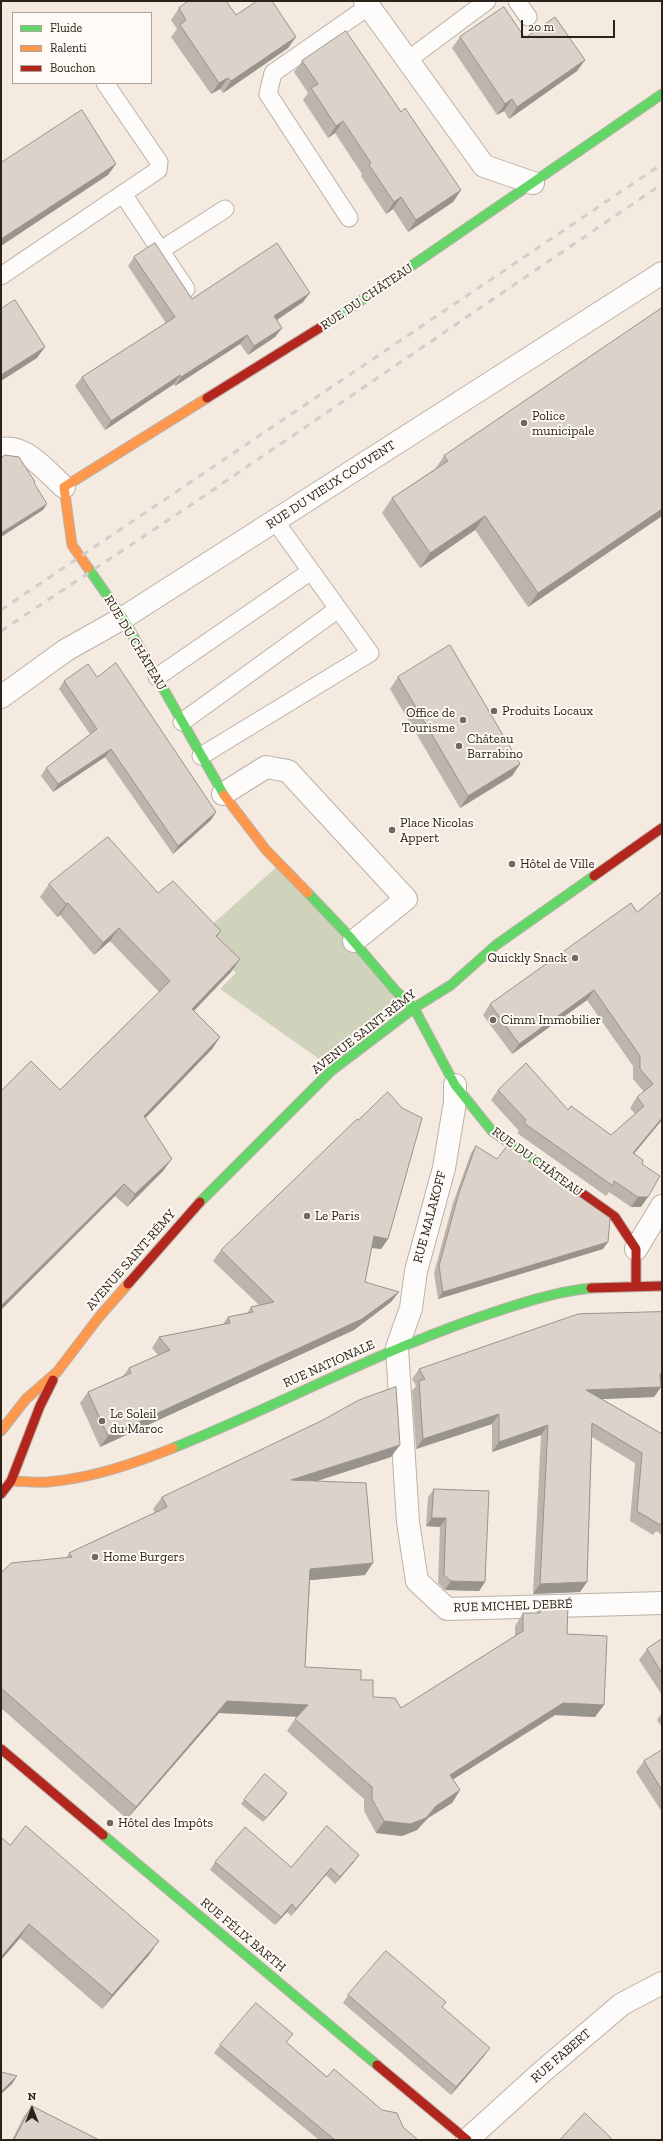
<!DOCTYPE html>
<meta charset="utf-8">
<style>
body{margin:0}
#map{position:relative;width:663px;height:2141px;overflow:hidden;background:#f4eadf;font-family:"Zilla Slab",serif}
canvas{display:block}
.frame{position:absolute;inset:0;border:2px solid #2b231a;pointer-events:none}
.legend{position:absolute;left:12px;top:12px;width:140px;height:72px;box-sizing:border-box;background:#fffaf5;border:1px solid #aaa49d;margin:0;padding:5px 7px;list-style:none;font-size:12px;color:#2b231a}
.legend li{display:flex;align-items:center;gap:8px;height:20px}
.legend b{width:20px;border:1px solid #aaa49d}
.north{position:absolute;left:12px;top:2089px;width:40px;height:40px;-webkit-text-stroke:3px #fffaf5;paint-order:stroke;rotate:0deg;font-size:11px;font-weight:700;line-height:16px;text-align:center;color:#2b231a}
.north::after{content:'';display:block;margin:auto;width:14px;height:18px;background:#2b231a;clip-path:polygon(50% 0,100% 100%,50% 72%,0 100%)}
.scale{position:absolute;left:521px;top:20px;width:94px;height:18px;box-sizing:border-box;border:2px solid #2b231a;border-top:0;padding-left:5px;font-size:12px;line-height:14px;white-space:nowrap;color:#2b231a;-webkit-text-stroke:3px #fffaf5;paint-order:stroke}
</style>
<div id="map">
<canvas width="663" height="2141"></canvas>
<div class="frame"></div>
<ul class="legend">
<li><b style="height:5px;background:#63d668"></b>Fluide</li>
<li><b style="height:5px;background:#ff974d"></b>Ralenti</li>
<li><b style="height:5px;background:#b3261e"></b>Bouchon</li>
</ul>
<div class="north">N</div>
<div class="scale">20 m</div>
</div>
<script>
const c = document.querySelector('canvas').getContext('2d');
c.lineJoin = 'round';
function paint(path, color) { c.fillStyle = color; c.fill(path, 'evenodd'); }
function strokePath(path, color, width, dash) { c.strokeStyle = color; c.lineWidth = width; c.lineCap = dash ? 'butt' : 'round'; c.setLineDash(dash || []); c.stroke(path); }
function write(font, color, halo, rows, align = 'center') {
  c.font = font + ' "Zilla Slab",serif'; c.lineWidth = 4; c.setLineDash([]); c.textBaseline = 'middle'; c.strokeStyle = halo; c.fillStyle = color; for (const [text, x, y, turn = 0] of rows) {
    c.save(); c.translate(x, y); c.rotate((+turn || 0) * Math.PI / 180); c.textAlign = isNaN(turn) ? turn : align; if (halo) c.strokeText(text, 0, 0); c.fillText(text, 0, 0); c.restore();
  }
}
const green = new Path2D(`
 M280 864 398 999 322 1061 220 989 236 973 212 948 207 929Z`);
const lane = new Path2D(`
 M517 1 528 17
 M408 60 487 1
 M123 194 186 289
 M349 218 268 94 273 73 369 6
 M161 250 225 209
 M1 276 158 170 159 162 105 83
 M157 677 311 571
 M182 722 338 609
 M201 756 370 653 275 521`);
const street = new Path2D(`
 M365 1 484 166 533 183
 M1 449C27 445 46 471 64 487
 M1 697 66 650 123 618 662 273
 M223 794 266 767 288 771 406 899 354 941
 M455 1085V1102L444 1168 416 1271 411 1308 397 1348 408 1522 417 1581 447 1609 662 1603
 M636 1249 662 1206
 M467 2140 542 2072 622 2004 662 1983`);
const fast = new Path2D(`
 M334 319 662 94
 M88 568 123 618 224 795
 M308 893 349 936 395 990 414 1008 455 1085 492 1131 566 1182
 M200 1202 331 1071 414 1008 451 985 496 945 594 876
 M173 1448C275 1407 371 1355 474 1319 512 1306 552 1292 591 1288
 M103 1835 377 2065`);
const slow = new Path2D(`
 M88 568 72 545 64 487 207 398
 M224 795 266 850 308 893
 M1 1431 26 1399 57 1372 99 1317 128 1284
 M11 1481C23 1481 36 1483 48 1482 92 1478 133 1464 173 1448`);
const jam = new Path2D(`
 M207 398 334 319
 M594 876 662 828
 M566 1182 615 1217 636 1249V1286
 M128 1284 200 1202
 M591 1288 662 1286
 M1 1494 11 1481 40 1406 53 1380
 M1 1749 103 1835
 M377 2065 467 2140`);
const rail = new Path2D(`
 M1 610 662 164
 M1 631 188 507 662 184`);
const wall = new Path2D(`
 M179 8 236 15 296 37 288 48 223 93 220 89 211 94 171 37 177 29 171 20Z
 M460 37 525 38 585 60 577 71 509 119 504 111 497 115 452 48Z
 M302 61 401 112 461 190 453 202 408 232 393 209 386 214 361 176 362 174 335 133 328 138 303 100 308 93 294 72Z
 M134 257 192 299 303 302 277 320 282 328 275 337 248 355 240 344 175 386 174 384 105 430 75 386 82 377 166 323 128 266Z
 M662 308V516L528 607 475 530 420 568 382 513 392 498 435 469 444 456Z
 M97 677 216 812 211 820 173 854 105 757 53 792 41 776 46 768 90 734 59 689 64 681Z
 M398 677 520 764 512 776 460 808 390 689Z
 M49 884 158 893 221 931 217 937 231 972 194 1011 220 1037 212 1049 145 1118 163 1171 127 1207 115 1196 60 1090 159 992 110 941 94 955 60 915 57 917 40 897Z
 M662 892V1120L634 1154 642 1164 641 1207H631L609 1192 606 1196 517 1133 519 1131 491 1100 498 1090 568 1110 611 1135 635 1114 630 1108 637 1097 644 1092 633 1079V1066L587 1000 512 1054 483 1015 490 1004 637 912Z
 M476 1146 603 1249 438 1299 434 1273 453 1203 471 1153Z
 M388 1239 381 1249 371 1248 365 1282 391 1302 354 1330 100 1447 80 1403 88 1392 123 1376 129 1368 158 1355 152 1348 159 1337 223 1324 228 1317 247 1313 251 1307 259 1305 213 1261 221 1250Z
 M662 1312V1384H661V1387L654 1397 602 1399 662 1434V1535L656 1531 653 1535 630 1521 635 1463 592 1437 587 1582 580 1592 533 1594 541 1435 492 1452V1424L416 1449 412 1391 416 1386 412 1379 419 1369Z
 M391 1457 317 1481 365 1575 310 1580 305 1667 361 1680 373 1697 401 1708 515 1636V1626L523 1613H536L540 1607 567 1634 595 1717 555 1715 453 1779 460 1790 452 1803 428 1818 417 1830 402 1836 376 1833 364 1811V1799L287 1731 297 1716 219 1713 127 1819 1 1708V1573L67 1557 69 1553 155 1513 153 1509 162 1497Z
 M434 1489 485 1582 479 1591 445 1590 438 1583 440 1527 426 1526 428 1497Z
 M662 1639V1695L639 1660 647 1649Z
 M662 1713V1727L657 1720Z
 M662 1750V1812L636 1772 644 1761Z
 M284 1798 263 1822 241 1804 244 1800Z
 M1 1839 149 1955 102 2009 20 1938 1 1960Z
 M359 1855 354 1862 335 1884 326 1875 291 1916 287 1912 275 1925 210 1870 215 1862 291 1867Z
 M348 1995 446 2002 442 2007 484 2056 451 2095 343 2003Z
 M287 2043 327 2077 403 2127 418 2140H319L214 2053 220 2045Z
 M32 2106 99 2140H12L24 2116Z`);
const shadedWall = new Path2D(`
 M296 37 288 48 223 93 231 81Z
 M585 60 577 71 509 119 517 107Z
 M228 78 220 89 211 94 219 83Z
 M512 99 504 111 497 115 505 104Z
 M343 121 335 133 328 138 336 126Z
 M116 164 108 175 1 246V239Z
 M461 190 453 202 408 232 416 220Z
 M401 197 393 209 386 214 394 202Z
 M310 293 303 302 268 326 274 316Z
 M282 328 275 337 248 355 254 346Z
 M247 335 240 344 175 386 181 377Z
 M45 347 37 358 1 381V375Z
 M180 375 174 384 105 430 111 421Z
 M47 504 43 510 1 537V533Z
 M662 509V516L528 607 538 593Z
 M485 516 475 530 420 568 430 553Z
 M111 749 105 757 53 792 58 784Z
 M520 764 512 776 460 808 468 796Z
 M216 812 211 820 173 854 178 846Z
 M68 903 60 915 57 917 66 904Z
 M119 928 110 941 94 955 103 943Z
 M240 959 231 972 183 1022 192 1009Z
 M594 990 587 1000 512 1054 519 1044Z
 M220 1037 212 1049 135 1129 144 1116Z
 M662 1118V1120L626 1163 633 1153Z
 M172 1159 163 1171 127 1207 135 1194Z
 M124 1184 115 1196 1 1310V1306Z
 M638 1197H648L641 1207H631Z
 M374 1236 388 1239 381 1249 366 1247Z
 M608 1242 603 1249 438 1299 443 1292Z
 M399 1292 391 1302 354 1330 100 1447 108 1436Z
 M660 1374H662V1384H653Z
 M661 1387 654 1397 579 1400 586 1390Z
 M499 1414 492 1424 416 1449 423 1439Z
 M548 1425 541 1435 492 1452 499 1442Z
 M400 1445 391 1457 283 1492 291 1480Z
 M432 1518H446L440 1527 426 1526Z
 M373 1563 365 1575 302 1581 310 1569Z
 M451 1581 485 1582 479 1591 445 1590Z
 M587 1582 580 1592 533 1594 540 1584Z
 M227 1701 308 1705 299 1717 219 1713 127 1819 136 1807Z
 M563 1703 604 1705 595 1717 555 1715 441 1787 450 1775Z
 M460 1790 452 1803 428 1818 417 1830 402 1836 376 1833 384 1821 436 1806Z
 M287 1793 284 1798 263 1822 266 1818Z
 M359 1855 354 1862 335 1884 340 1877Z
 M331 1868 326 1875 291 1916 296 1909Z
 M292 1904 287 1912 275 1925 281 1917Z
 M29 1924 20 1938 1 1960V1957Z
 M159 1941 149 1955 102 2009 112 1995Z
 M490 2048 484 2056 451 2095 456 2087Z
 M17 2076 12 2084 1 2094V2092Z`);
const building = new Path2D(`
 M189 1H226L236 15 257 1H272L296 37 231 81 228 78 219 83 180 25 186 20 179 8Z
 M504 7 525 38 555 17 585 60 517 107 512 99 505 104 460 37Z
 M346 31 401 112 405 108 461 190 416 220 401 197 394 202 369 165 371 163 343 121 336 126 311 88 318 84 302 61Z
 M82 110 116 164 1 239V163Z
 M155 243 192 299 277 243 310 293 274 316 282 328 254 346 247 335 181 377 180 375 111 421 82 377 175 317 134 257Z
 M15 300 45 347 1 375V309Z
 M662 308V509L538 593 485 516 430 553 392 498 448 461 444 456Z
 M5 455 19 457 35 482 34 483 47 504 1 533V458Z
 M450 645 520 764 468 796 398 677Z
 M116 663 216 812 178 846 111 749 58 784 46 768 97 729 64 681 88 664 97 677Z
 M108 837 158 893 173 881 221 931 216 936 240 959 192 1009 220 1037 144 1116 172 1159 135 1194 124 1184 1 1306V1091L31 1061 60 1090 170 981 119 928 103 943 68 903 66 904 49 884Z
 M662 892V1118L633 1153 643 1160 642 1164 660 1176 648 1197H638L614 1181 613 1186 524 1123 526 1120 498 1090 526 1063 568 1110 571 1106 611 1135 644 1106 637 1097 653 1084 640 1069V1056L594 990 519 1044 490 1004 631 903 637 912Z
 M388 1092 402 1108 422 1118 388 1239 374 1236 365 1282 399 1292 362 1319 108 1436 88 1392 131 1373 129 1368 170 1350 159 1337 230 1323 228 1317 253 1312 251 1307 274 1302 221 1250 357 1119 358 1120Z
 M476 1146 497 1159 507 1146 610 1218 608 1242 443 1292 439 1266 458 1196Z
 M662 1312V1374H660L661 1387 586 1390 662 1434V1522L660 1525 637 1511 642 1453 592 1423 587 1582 540 1584 548 1425 499 1442V1414L423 1439 419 1381 425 1379 419 1369 578 1314Z
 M396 1387 400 1445 291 1480 366 1483 373 1563 310 1569 305 1667 361 1670V1680H373V1697L395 1698 401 1708 523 1631V1613H540V1607L568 1606 567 1634 607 1636 604 1705 563 1703 450 1775 460 1790 436 1806 426 1818 410 1824 384 1821 372 1799V1787L295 1719 308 1705 227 1701 136 1807 1 1688V1573L11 1563 72 1557 69 1553 167 1507 162 1497 323 1420 359 1400Z
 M434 1489 489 1491 485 1582 451 1581 444 1575 446 1518H432Z
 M662 1639V1673L647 1649Z
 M662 1750V1790L644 1761Z
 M265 1774 287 1793 266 1818 244 1800Z
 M26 1826 159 1941 112 1995 29 1924 1 1957V1839L2 1838 10 1845Z
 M327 1826 359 1855 340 1877 331 1868 296 1909 292 1904 281 1917 215 1862 245 1827 291 1867Z
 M386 1951 446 2002 442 2007 490 2048 456 2087 348 1995Z
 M256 2003 293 2034 286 2042 327 2077 334 2069 382 2110 397 2113 403 2127 418 2140H335L220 2045Z
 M1 2072 17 2076 1 2092Z
 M32 2106 99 2140H14Z
 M585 2113 613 2140H560Z`);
const markers = [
 [524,423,4,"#71695f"],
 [494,711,4,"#71695f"],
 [463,720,4,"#71695f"],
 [459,746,4,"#71695f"],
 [392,830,4,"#71695f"],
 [512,864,4,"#71695f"],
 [575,958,4,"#71695f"],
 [493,1020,4,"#71695f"],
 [307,1216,4,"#71695f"],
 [102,1421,4,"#71695f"],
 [95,1557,4,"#71695f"],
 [110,1823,4,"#71695f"]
];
const streetNames = [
 ["RUE DU CHÂTEAU",367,297,-34],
 ["RUE DU VIEUX COUVENT",331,485,-33],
 ["RUE DU CHÂTEAU",135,643,59],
 ["AVENUE SAINT-RÉMY",364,1032,-38],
 ["RUE DU CHÂTEAU",537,1162,36],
 ["RUE MALAKOFF",430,1217,-75],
 ["AVENUE SAINT-RÉMY",131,1260,-49],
 ["RUE NATIONALE",329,1364,-24],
 ["RUE MICHEL DEBRÉ",513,1606,-2],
 ["RUE FÉLIX BARTH",243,1935,40],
 ["RUE FABERT",561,2056,-41]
];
const poiNames = [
 ["Police",532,416],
 ["municipale",532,431],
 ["Produits Locaux",502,711],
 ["Office de",455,713,"right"],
 ["Tourisme",455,728,"right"],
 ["Château",467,739],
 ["Barrabino",467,754],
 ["Place Nicolas",400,823],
 ["Appert",400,838],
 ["Hôtel de Ville",520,864],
 ["Quickly Snack",567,958,"right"],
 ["Cimm Immobilier",501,1020],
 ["Le Paris",315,1216],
 ["Le Soleil",110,1414],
 ["du Maroc",110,1429],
 ["Home Burgers",103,1557],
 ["Hôtel des Impôts",118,1823]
];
paint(green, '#d0d3bb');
strokePath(lane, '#bab1a8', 19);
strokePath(street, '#bab1a8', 24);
strokePath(fast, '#bab1a8', 11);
strokePath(slow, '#bab1a8', 11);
strokePath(jam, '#bab1a8', 11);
strokePath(lane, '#fdfcfa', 17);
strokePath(street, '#fdfcfa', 22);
strokePath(fast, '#63d668', 9);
strokePath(slow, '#ff974d', 9);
strokePath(jam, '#b3261e', 9);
strokePath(rail, '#d1cecb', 3, [7, 7]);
paint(wall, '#bcb5ad');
paint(shadedWall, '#99938d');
paint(building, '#dbd2c9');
strokePath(building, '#99938d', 1);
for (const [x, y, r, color] of markers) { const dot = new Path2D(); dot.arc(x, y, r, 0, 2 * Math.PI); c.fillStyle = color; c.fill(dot); strokePath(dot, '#fffaf5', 1.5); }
write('13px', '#2b231a', '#fffaf5', streetNames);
write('13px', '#2b231a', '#fffaf5', poiNames, 'left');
</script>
